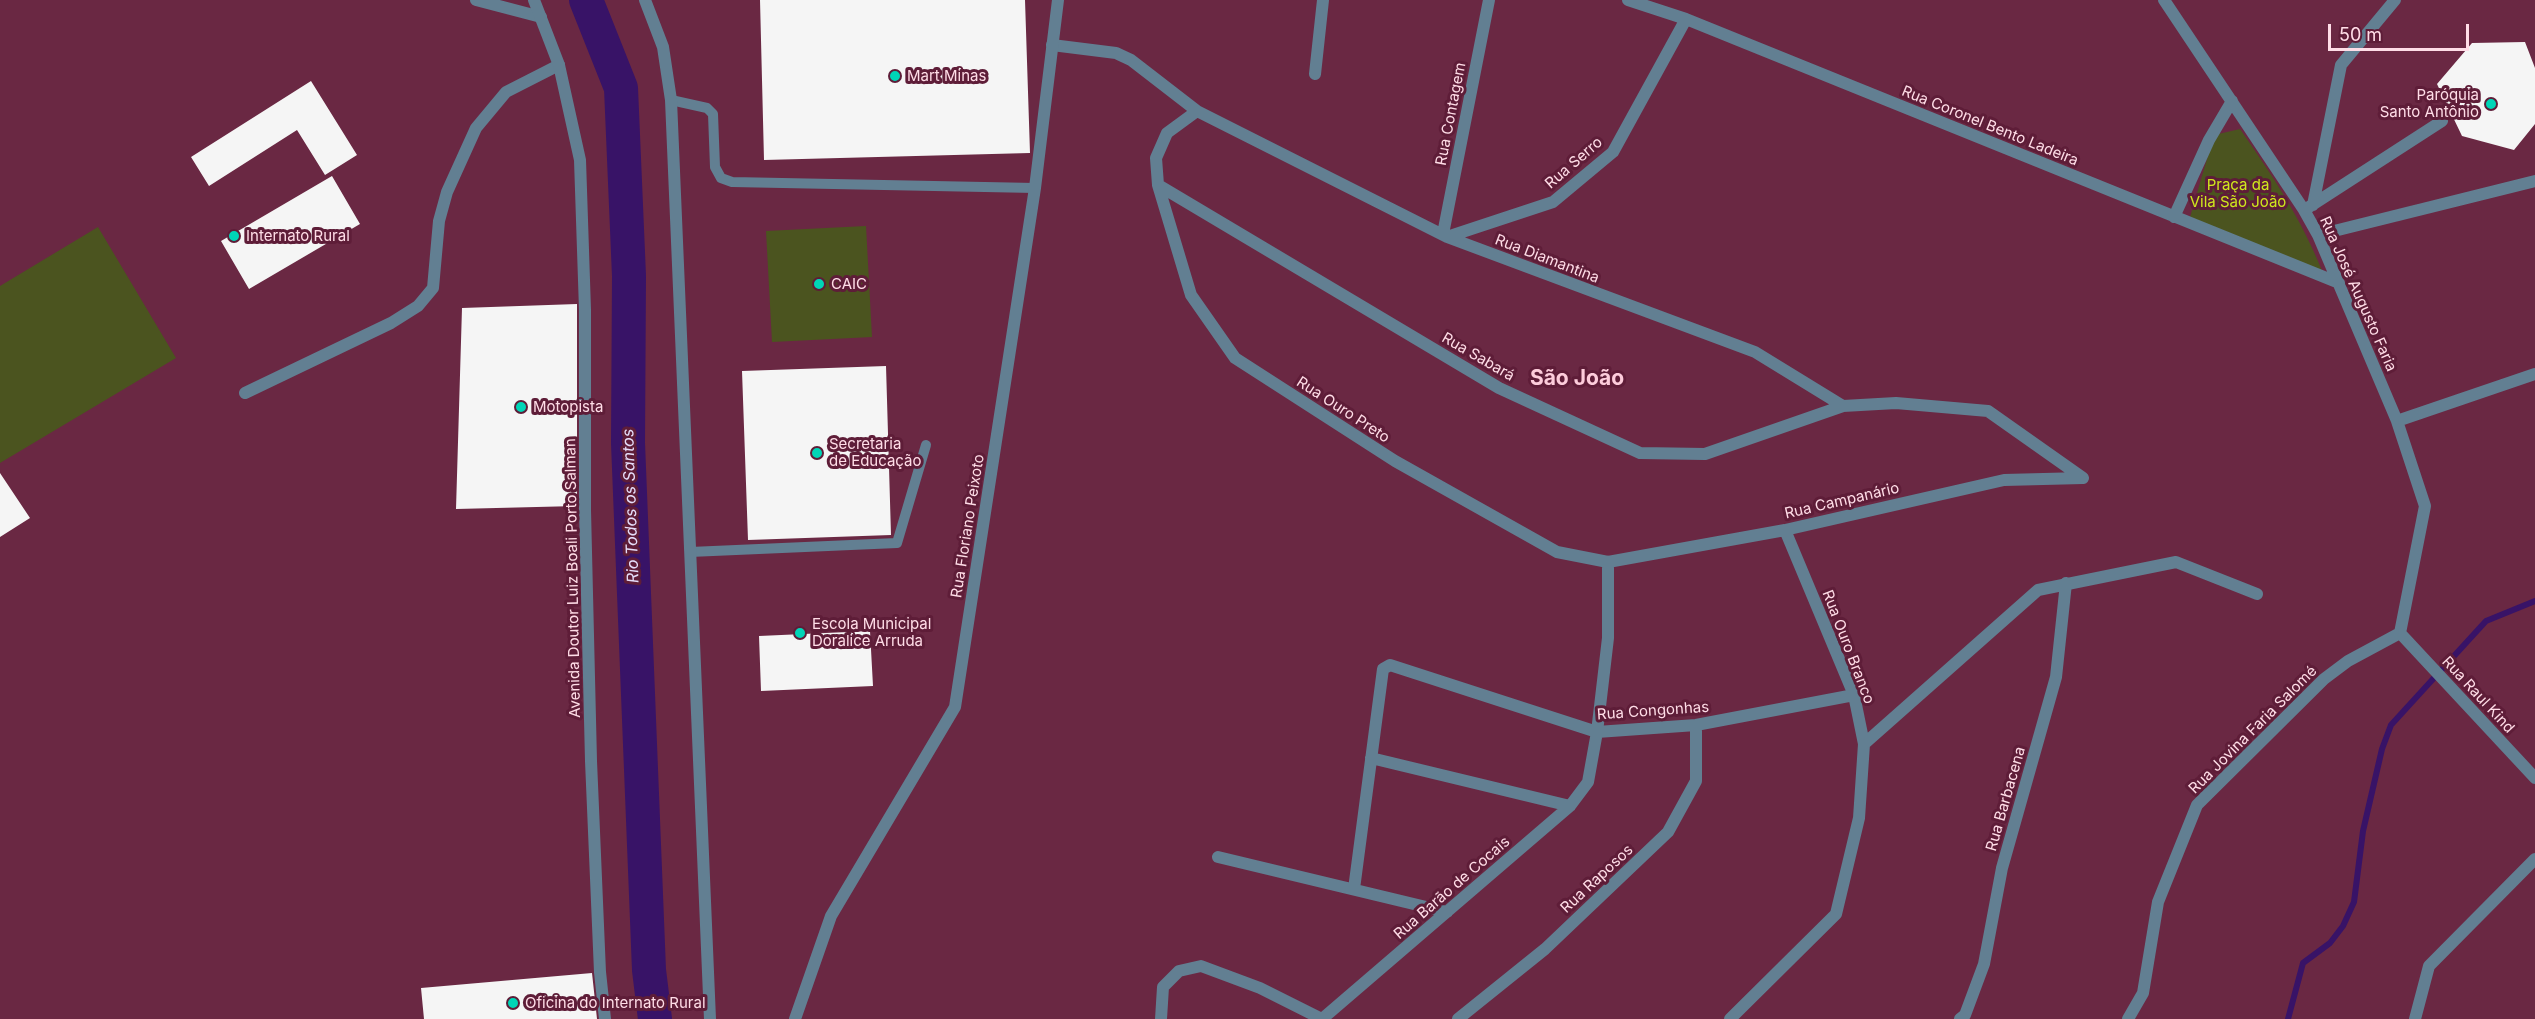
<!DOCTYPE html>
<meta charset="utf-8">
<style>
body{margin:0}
#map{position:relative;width:2535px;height:1019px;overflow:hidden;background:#6a2843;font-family:Inter,sans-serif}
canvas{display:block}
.scale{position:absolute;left:2328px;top:24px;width:141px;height:27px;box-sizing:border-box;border:3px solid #ffdde7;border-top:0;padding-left:8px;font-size:18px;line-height:21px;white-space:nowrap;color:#ffdde7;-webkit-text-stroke:4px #5e1d38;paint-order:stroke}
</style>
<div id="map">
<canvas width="2535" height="1019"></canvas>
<div class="scale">50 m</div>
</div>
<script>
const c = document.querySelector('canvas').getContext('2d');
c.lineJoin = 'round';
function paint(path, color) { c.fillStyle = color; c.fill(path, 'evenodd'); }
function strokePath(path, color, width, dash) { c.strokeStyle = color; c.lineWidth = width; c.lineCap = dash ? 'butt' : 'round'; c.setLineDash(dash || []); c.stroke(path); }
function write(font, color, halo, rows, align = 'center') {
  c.font = font + ' Inter,sans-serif'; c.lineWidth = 6; c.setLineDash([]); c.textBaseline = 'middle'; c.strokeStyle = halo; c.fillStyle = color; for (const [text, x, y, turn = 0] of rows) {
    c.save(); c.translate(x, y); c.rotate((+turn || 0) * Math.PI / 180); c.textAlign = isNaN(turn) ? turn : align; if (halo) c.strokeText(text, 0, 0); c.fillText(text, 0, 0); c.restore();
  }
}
const green = new Path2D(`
 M2240 129C2274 178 2301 218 2323 273L2190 217 2214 135Z
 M866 226 872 337 772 342 766 231Z
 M98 227 176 358 0 463V286Z`);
const stream = new Path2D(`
 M2288 1019 2303 963 2330 943 2343 926 2354 902 2363 831 2382 749 2391 725 2486 621 2535 601`);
const river = new Path2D(`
 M586 0 621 88 629 276 628 443 649 970 655 1019`);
const building = new Path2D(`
 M760 0H1025L1030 153 764 160Z
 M2525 42 2535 68V124L2514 150 2462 136 2437 84 2472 43Z
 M311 81 357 155 325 175 297 130 209 186 191 157Z
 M332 176 360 224 249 289 221 241Z
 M577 304V506L456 509 462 308Z
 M886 366 891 535 748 540 742 371Z
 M0 473 30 518 0 537Z
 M870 631 873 686 761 691 759 636Z
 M592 973 597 1019H424L421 988Z`);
const service = new Path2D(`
 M671 100 707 108 713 114 715 167 721 178 732 182 1035 188
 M690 552 897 543 926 445`);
const minor = new Path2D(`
 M476 0 541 17
 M1628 0 1686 19 2339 283
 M2164 0 2304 210 2318 235 2397 421 2425 506 2400 633
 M1052 45 1116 53 1131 60 1197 111
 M1315 74 1323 0
 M1158 185 1499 388 1640 453 1705 454 1843 406 1896 403 1988 411 2083 478
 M2313 205 2341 65 2395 0
 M2309 207 2442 121
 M2174 217 2209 140 2232 101
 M1443 234 1489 0
 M2318 235 2535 181
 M1447 237 1553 202 1613 152 1686 19
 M245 393 391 323 418 306 433 288 439 221 447 192 476 128 506 92 559 65
 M1843 406 1755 352 1447 237 1197 111 1167 133 1156 158 1158 185 1191 295 1235 358 1395 461 1557 552 1608 562 1785 530 2004 480 2083 478
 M2397 421 2535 374
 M2400 633 2535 778
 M1864 744 2038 590 2176 562 2257 594
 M1371 758 1570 806
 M1218 857 1447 912
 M1354 889 1383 669 1390 665 1597 732 1696 725 1854 695
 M1161 1019 1163 987 1179 971 1201 966 1260 988 1322 1019 1570 806 1588 782 1597 732 1608 638V562
 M1458 1019 1545 949 1668 832 1696 781V725
 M1730 1019 1836 914 1859 818 1864 744 1854 695 1785 530
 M1960 1019 1965 1015 1984 964 2002 868 2056 677 2066 583
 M2128 1019 2143 993 2158 902 2197 805 2324 679 2348 661 2400 633
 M2415 1019 2429 966 2535 859`);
const tertiary = new Path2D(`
 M534 0 559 65 580 160 585 310V510L591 761 600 972 605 1019
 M645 0 663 47 671 100 710 1019
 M795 1019 831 916 955 707 1035 188 1058 0`);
const markers = [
 [895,76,6,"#00d5b7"],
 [2491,104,6,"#00d5b7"],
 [234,236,6,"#00d5b7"],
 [819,284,6,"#00d5b7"],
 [521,407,6,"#00d5b7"],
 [817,453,6,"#00d5b7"],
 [800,633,6,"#00d5b7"],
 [513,1003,6,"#00d5b7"]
];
const poiNames = [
 ["Mart Minas",907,76],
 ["Paróquia",2479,95,"right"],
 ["Santo Antônio",2479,112,"right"],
 ["Internato Rural",246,236],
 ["CAIC",831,284],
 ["Motopista",533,407],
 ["Secretaria",829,444],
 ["de Educação",829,461],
 ["Escola Municipal",812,624],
 ["Doralice Arruda",812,641],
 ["Oficina do Internato Rural",525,1003]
];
const streetNames = [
 ["Rua Contagem",1451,114,-79],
 ["Rua Coronel Bento Ladeira",1990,126,22],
 ["Rua Serro",1574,163,-41],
 ["Rua Diamantina",1547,259,21],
 ["Rua José Augusto Faria",2358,294,66],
 ["Rua Sabará",1478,357,30],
 ["Rua Ouro Preto",1343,410,33],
 ["Rua Campanário",1842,501,-13],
 ["Rua Floriano Peixoto",968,526,-81],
 ["Avenida Doutor Luiz Boali Porto Salman",573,578,-91],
 ["Rua Ouro Branco",1848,647,69],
 ["Rua Raul Kind",2478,695,47],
 ["Rua Congonhas",1653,711,-4],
 ["Rua Jovina Faria Salomé",2253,730,-45],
 ["Rua Barbacena",2006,799,-74],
 ["Rua Raposos",1597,879,-43],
 ["Rua Barão de Cocais",1452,888,-41]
];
const parkNames = [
 ["Praça da",2238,185],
 ["Vila São João",2238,202]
];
const waterNames = [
 ["Rio Todos os Santos",631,506,-92]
];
const districtNames = [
 ["São João",1577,379]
];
paint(green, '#4b541f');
strokePath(stream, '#381367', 6);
strokePath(river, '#381367', 34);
paint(building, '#f5f5f5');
strokePath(service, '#627f92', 10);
strokePath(minor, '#627f92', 12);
strokePath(tertiary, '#627f92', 12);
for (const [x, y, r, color] of markers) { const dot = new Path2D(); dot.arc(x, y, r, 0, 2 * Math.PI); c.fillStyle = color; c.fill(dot); strokePath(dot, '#5e1d38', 2); }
write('15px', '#ffdde7', '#5e1d38', poiNames, 'left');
write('15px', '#ffdde7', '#5e1d38', streetNames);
write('15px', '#cfe81d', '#5e1d38', parkNames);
write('italic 16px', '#e5ddfa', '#5e1d38', waterNames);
write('bold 21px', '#fdccdb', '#5e1d38', districtNames);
</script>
